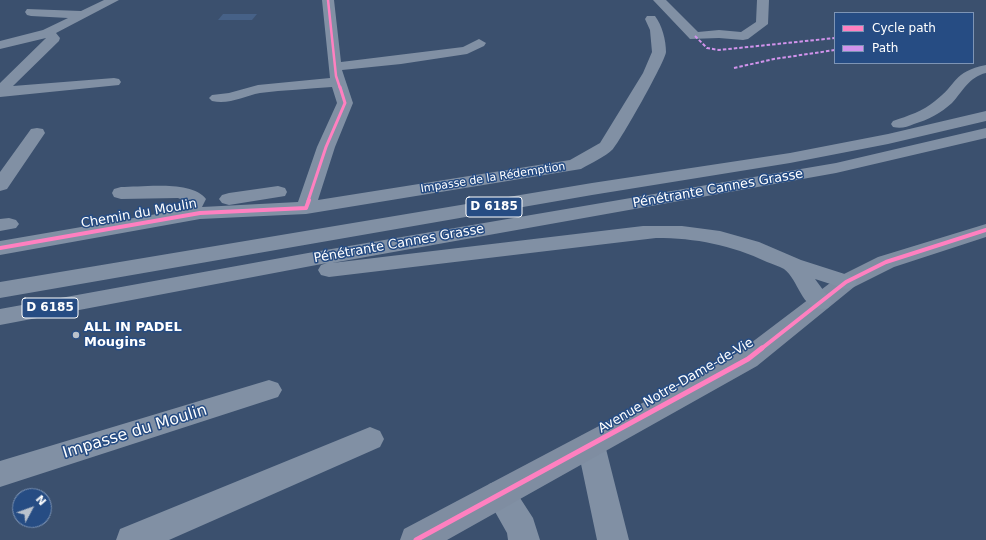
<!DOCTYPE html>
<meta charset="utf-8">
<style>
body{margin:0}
#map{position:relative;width:986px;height:540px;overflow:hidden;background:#3b506e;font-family:"DejaVu Sans",sans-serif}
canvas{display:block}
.legend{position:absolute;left:834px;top:12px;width:140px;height:52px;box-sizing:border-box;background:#264c83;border:1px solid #7d94b5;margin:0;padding:5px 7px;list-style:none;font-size:12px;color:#fff}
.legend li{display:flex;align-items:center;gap:8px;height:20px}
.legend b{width:20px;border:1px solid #7d94b5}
.north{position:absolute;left:12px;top:488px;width:40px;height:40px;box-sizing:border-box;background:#264c83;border:1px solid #7d94b5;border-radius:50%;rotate:49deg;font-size:11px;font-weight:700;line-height:16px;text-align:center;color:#fff}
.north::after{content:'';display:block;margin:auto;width:14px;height:18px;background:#bac2cc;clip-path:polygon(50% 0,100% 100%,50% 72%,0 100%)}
</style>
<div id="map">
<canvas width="986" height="540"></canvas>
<ul class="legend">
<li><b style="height:5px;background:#ff80c0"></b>Cycle path</li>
<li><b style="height:5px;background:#d193ec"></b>Path</li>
</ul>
<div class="north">N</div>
</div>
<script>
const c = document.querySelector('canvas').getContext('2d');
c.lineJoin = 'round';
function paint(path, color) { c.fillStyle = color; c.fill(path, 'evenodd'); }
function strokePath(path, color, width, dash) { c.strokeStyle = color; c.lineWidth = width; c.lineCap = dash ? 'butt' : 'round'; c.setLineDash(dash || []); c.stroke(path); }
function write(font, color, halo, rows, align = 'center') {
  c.font = font + ' "DejaVu Sans",sans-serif'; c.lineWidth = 3; c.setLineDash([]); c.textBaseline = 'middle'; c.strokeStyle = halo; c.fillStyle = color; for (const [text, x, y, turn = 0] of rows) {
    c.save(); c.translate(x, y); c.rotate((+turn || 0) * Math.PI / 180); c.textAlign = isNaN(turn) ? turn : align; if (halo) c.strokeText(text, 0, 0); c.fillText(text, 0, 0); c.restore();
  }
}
const water = new Path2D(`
 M223 14H257L252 20H218Z`);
const minor = new Path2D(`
 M104 0H119L56 33 60 38 59 41 13 86 114 78 119 79 121 82 119 85 0 97V83L46 38 0 49V41L43 30 68 18 31 16 27 15 25 12 27 9 81 11Z
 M322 0H334L341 62 463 47 479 39 486 43 484 46 467 54 401 64 342 70 353 103 335 147 318 200 570 160 600 143 643 73 652 52 650 30 645 19 647 16H655C662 25 666 40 666 52 665 62 621 140 613 149 605 157 591 163 581 169L306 214 200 219 0 255V241L180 210 185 201 178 198 121 199 114 197 112 193 114 189 121 187C142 187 192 180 206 199L202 207 298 202 317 147 337 103 332 87C308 89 284 90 260 93 244 96 229 105 212 101L209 98 212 95 229 93 258 85 330 78Z
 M653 0H666L698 32 719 30 741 32 756 22 757 0H769L768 24 748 39 743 40 719 38 690 39Z
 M37 128 43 129 45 133 7 189 0 191V172L31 129Z
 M278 186 285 188 287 192 285 196 229 205 222 203 219 199 222 195 229 193Z
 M9 218 16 220 19 224 16 228 0 231V219Z
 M269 380 278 383 282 390 278 397 0 487V461Z
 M370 427 380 431 384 439 380 447 169 540H116L120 529Z
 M591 433 601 436 605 445 629 540H597L577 445 581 436Z
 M500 480 511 484 533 518 540 540H508L507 533 485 494 489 484Z`);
const major = new Path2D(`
 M986 224V237L894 267 854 287 757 366 447 540H400L404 529 739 352 838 277 878 257Z`);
const highway = new Path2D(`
 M986 65V73C969 77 963 91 952 103 941 113 928 120 914 124 907 127 901 129 893 127L891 124 893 121C908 116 923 111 935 101 958 84 952 72 986 65Z
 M986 111V121L888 144 790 163 592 195 0 298V282L592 183 790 153 888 134Z
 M986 128V138L836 173 332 263 643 226H682L720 231 759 242 801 260 854 277 857 282 854 287 846 289 815 279 832 302 828 308C802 315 800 281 784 269 779 266 772 264 767 262 731 245 696 238 656 238L329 277 321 275 318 270 321 265 327 263 0 325V309L308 253 836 163Z`);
const quiet = new Path2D(`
 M695 36 707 48 719 50 835 38
 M734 68 774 59 835 50`);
const cyclewayFar3 = new Path2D(`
 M328 0 336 76 340 88`);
const cyclewayFar2 = new Path2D(`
 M308 201 326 147 345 103 340 87`);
const cyclewayFar1 = new Path2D(`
 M0 248 200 213 306 208 309 200
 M761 349 846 282 886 262 986 230`);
const cycleway = new Path2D(`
 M416 540 748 359 762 348`);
const markers = [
 [76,335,4,"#bac2cc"]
];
const farStreetnames = [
 ["Impasse de la Rédemption",493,178,-9]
];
const shields = [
 [494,207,56],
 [50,308,56]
];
const shieldNames = [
 ["D 6185",494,207],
 ["D 6185",50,308]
];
const streetNames = [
 ["Pénétrante Cannes Grasse",718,189,-10],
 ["Chemin du Moulin",139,214,-10],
 ["Pénétrante Cannes Grasse",399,244,-10],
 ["Avenue Notre-Dame-de-Vie",676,386,-30]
];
const poiNames = [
 ["ALL IN PADEL",84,328],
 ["Mougins",84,343]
];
const nearStreetnames = [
 ["Impasse du Moulin",135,432,-17]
];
paint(water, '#466187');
paint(minor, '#8190a4');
paint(major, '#7f8da1');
paint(highway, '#8190a4');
strokePath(quiet, '#d193ec', 2, [3.5, 2]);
strokePath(cyclewayFar3, '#ff80c0', 2.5);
strokePath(cyclewayFar2, '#ff80c0', 3);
strokePath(cyclewayFar1, '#ff80c0', 4);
strokePath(cycleway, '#ff80c0', 5);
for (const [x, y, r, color] of markers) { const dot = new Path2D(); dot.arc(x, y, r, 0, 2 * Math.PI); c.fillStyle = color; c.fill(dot); strokePath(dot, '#264c83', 1.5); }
write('11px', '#fff', '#264c83', farStreetnames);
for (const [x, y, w] of shields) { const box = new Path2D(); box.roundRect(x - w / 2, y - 10, w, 20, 3); c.fillStyle = '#264c83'; c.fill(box); strokePath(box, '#fff', 1); }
write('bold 12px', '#fff', null, shieldNames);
write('13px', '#fff', '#264c83', streetNames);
write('bold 13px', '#fff', '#264c83', poiNames, 'left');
write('16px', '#fff', '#264c83', nearStreetnames);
</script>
